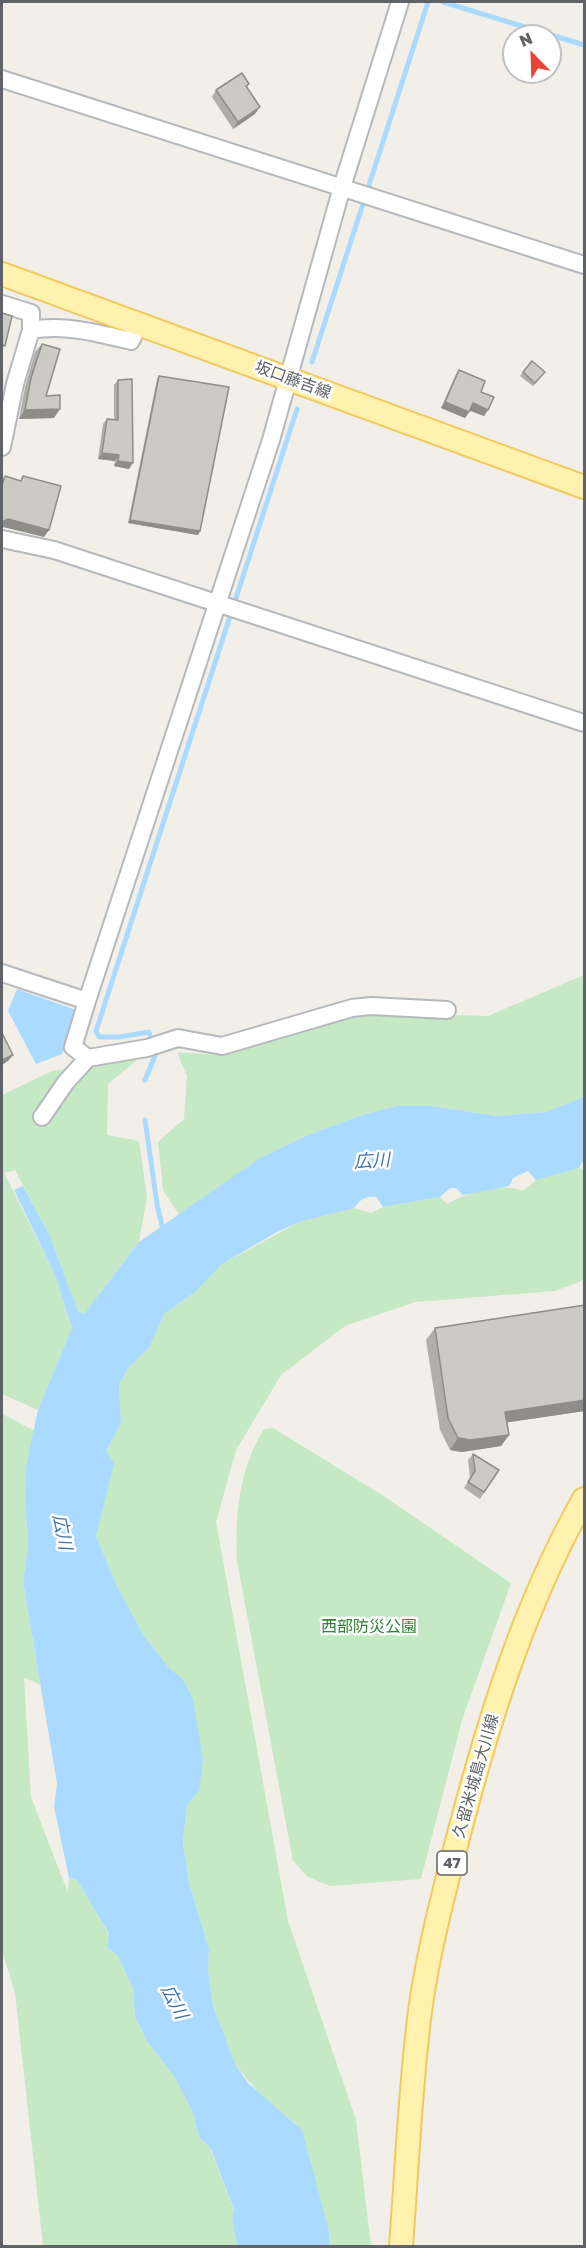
<!DOCTYPE html>
<meta charset="utf-8">
<style>
body{margin:0}
#map{position:relative;width:586px;height:2248px;overflow:hidden;background:#f1efe8;font-family:"Golos Text",sans-serif}
canvas{display:block}
.frame{position:absolute;inset:0;border:3px solid #5f6368;pointer-events:none}
.north{position:absolute;left:502px;top:24px;width:60px;height:60px;box-sizing:border-box;background:#fff;border:2px solid #bfc1c3;border-radius:50%;rotate:337deg;font-size:16px;font-weight:700;line-height:24px;text-align:center;color:#5f6368}
.north::after{content:'';display:block;margin:auto;width:21px;height:27px;background:#ea4335;clip-path:polygon(50% 0,100% 100%,50% 72%,0 100%)}
</style>
<div id="map">
<canvas width="586" height="2248"></canvas>
<div class="frame"></div>
<div class="north">N</div>
</div>
<script>
const c = document.querySelector('canvas').getContext('2d');
c.lineJoin = 'round';
function paint(path, color) { c.fillStyle = color; c.fill(path, 'evenodd'); }
function strokePath(path, color, width, dash) { c.strokeStyle = color; c.lineWidth = width; c.lineCap = dash ? 'butt' : 'round'; c.setLineDash(dash || []); c.stroke(path); }
function write(font, color, halo, rows, align = 'center') {
  c.font = font + ' "Golos Text","Noto Sans JP",sans-serif'; c.lineWidth = 5; c.setLineDash([]); c.textBaseline = 'middle'; c.strokeStyle = halo; c.fillStyle = color; for (const [text, x, y, turn = 0] of rows) {
    c.save(); c.translate(x, y); c.rotate((+turn || 0) * Math.PI / 180); c.textAlign = isNaN(turn) ? turn : align; if (halo) c.strokeText(text, 0, 0); c.fillText(text, 0, 0); c.restore();
  }
}
const green = new Path2D(`
 M584 975V1097L546 1112 497 1116 431 1106H397L359 1116 306 1136 260 1158 180 1216 163 1190 158 1142 184 1119 187 1076 177 1052 219 1055 359 1012 488 1016Z
 M137 1060 108 1084 107 1135 139 1141 147 1197 139 1242 84 1314 78 1311 75 1303 49 1234 15 1170 4 1173 55 1275 72 1328 38 1410 2 1394V1095L52 1071Z
 M579 1168 584 1170V1280L555 1291 415 1302 345 1326 281 1375 236 1450 216 1522 288 1921 356 2120 371 2246H330L329 2231 296 2124 266 2101 236 2066 213 2006 208 1971 209 1949 189 1883 183 1842 187 1805 199 1791 182 1678 170 1669 144 1636 116 1584 96 1536 102 1509 106 1451 121 1423 119 1385 128 1368 149 1348 164 1314 195 1292 222 1264 299 1222 354 1208 371 1213 383 1207 440 1197 447 1204C469 1192 500 1182 523 1191L536 1180Z
 M2 1414 35 1431 26 1467 25 1500 28 1545 23 1582 40 1684 24 1678 31 1797 68 1893 69 1878 77 1880 109 1935 107 1947 118 1956 133 1989 135 2017 148 2043 174 2076 193 2113 199 2137 210 2148 234 2211 232 2220 237 2246H43L15 1993 2 1950Z
 M273 1428 382 1495 511 1583 462 1720 421 1879 330 1886 308 1877 293 1861 237 1561C235 1515 239 1469 264 1429Z`);
const water = new Path2D(`
 M17 989 76 1010 62 1054 36 1064 8 1011Z
 M584 1097V1159L579 1168 536 1180 528 1171 513 1178 509 1186 463 1195 456 1188H450L440 1197 383 1207 376 1197C366 1196 360 1199 354 1208L299 1222 277 1232 222 1264 195 1292 164 1314 149 1348 128 1368 119 1385 121 1423 106 1451 114 1464 96 1536 116 1584 144 1636 170 1669 182 1678 193 1699 203 1760 199 1791 187 1805 183 1842 189 1883 209 1949 208 1971 213 2006 236 2066 248 2083 302 2130 329 2231 330 2246H237L232 2220 234 2210 211 2149 199 2137 193 2113 174 2076 148 2043 135 2017 133 1989 118 1956 107 1947 109 1934 77 1880 69 1878 54 1806 57 1783 23 1582 28 1545 25 1500 26 1467 38 1410 72 1328 55 1275 14 1190 23 1186 49 1234 75 1303 78 1311 84 1314 139 1242 260 1158 306 1136 359 1116 397 1106H431L497 1116 546 1112Z`);
const stream = new Path2D(`
 M443 2 584 45
 M312 362 428 2
 M145 1080 155 1056 149 1032 119 1037H99L96 1031 297 409
 M145 1120 157 1204 164 1234`);
const minor = new Path2D(`
 M2 79 584 265
 M2 304 31 313V330L15 384 2 447
 M31 330C65 324 98 333 131 341L138 325
 M2 539 54 550 584 723
 M2 973 87 1001 271 440 342 187 400 2
 M87 1001 73 1047 88 1058
 M42 1117 66 1082 88 1058 147 1048 178 1038 222 1046 352 1008 371 1006 447 1010`);
const major = new Path2D(`
 M2 274 584 487
 M401 2246C407 2168 410 2089 420 2011 428 1952 444 1892 459 1834 489 1719 525 1603 584 1499`);
const wall = new Path2D(`
 M249 84 247 87 255 114 233 129 212 97 216 90Z
 M42 344 46 396 54 418 19 419 25 387 35 352Z
 M459 370 481 392 484 416 470 410 465 418 441 408 455 376Z
 M523 372H545L533 386 520 376Z
 M159 376 200 531 198 535 128 523 157 379Z
 M118 380 129 469 114 466 115 461 98 459 103 424 107 419 114 420V385Z
 M585 1303V1411L507 1422 509 1435 501 1446 462 1452 450 1450 440 1430 426 1340 435 1328 582 1306Z
 M473 1454 499 1470 480 1499 464 1488 470 1478 468 1460Z`);
const shadedWall = new Path2D(`
 M260 107 255 114 233 129 238 122Z
 M445 402 469 412 465 418 441 408Z
 M473 403 488 410 484 416 468 410Z
 M60 409 54 418 19 419 25 410Z
 M102 453 119 455 115 461 98 459Z
 M118 461 133 463 129 469 114 466Z
 M8 519 49 530 44 537 3 527H2V522Z
 M130 520 200 531 198 535 128 523Z
 M13 1055 8 1061 2 1065V1060Z
 M585 1400V1411L497 1424 505 1412Z
 M509 1435 501 1446 462 1452 450 1450 458 1438Z`);
const building = new Path2D(`
 M242 73 249 84 246 86 260 107 238 122 216 90Z
 M2 313 12 316 5 346 2 345Z
 M42 344 60 349 46 396 60 395V409L25 410 31 378Z
 M532 361 545 372 535 383 523 372Z
 M459 370 485 381 481 392 494 397 488 410 473 403 469 412 445 402Z
 M159 376 229 387 200 531 130 520Z
 M132 379 133 463 118 461 119 455 102 453 107 419 118 420V380Z
 M5 476 21 481 23 476 61 486 49 530 8 519 2 522V485Z
 M2 1033 13 1055 2 1060Z
 M585 1305V1400L505 1412 509 1435 470 1440 458 1438 448 1418 435 1328Z
 M473 1454 499 1470 484 1492 468 1482 475 1471Z`);
const shields = [
 [452,1863,30]
];
const shieldNames = [
 ["47",452,1863]
];
const streetNames = [
 ["坂口藤吉線",293,380,20],
 ["久留米城島大川線",476,1776,-74]
];
const parkNames = [
 ["西部防災公園",369,1627]
];
const waterNames = [
 ["広川",372,1161,-3],
 ["広川",62,1532,79],
 ["広川",174,2002,63]
];
paint(green, '#c5e8c5');
paint(water, '#aadaff');
strokePath(stream, '#aadaff', 5);
strokePath(minor, '#b5b8bc', 20);
strokePath(major, '#f2c960', 26);
strokePath(minor, '#fff', 16);
strokePath(major, '#fff2af', 22);
paint(wall, '#afaea9');
paint(shadedWall, '#8f8d8a');
paint(building, '#cccac5');
strokePath(building, '#8f8d8a', 1.5);
for (const [x, y, w] of shields) { const box = new Path2D(); box.roundRect(x - w / 2, y - 12, w, 24, 4.5); c.fillStyle = '#fff'; c.fill(box); strokePath(box, '#5f6368', 1.5); }
write('bold 15px', '#5f6368', null, shieldNames);
write('16px', '#5f6368', '#fff', streetNames);
write('16px', '#348238', '#fff', parkNames);
write('italic 18px', '#4174aa', '#fff', waterNames);
</script>
